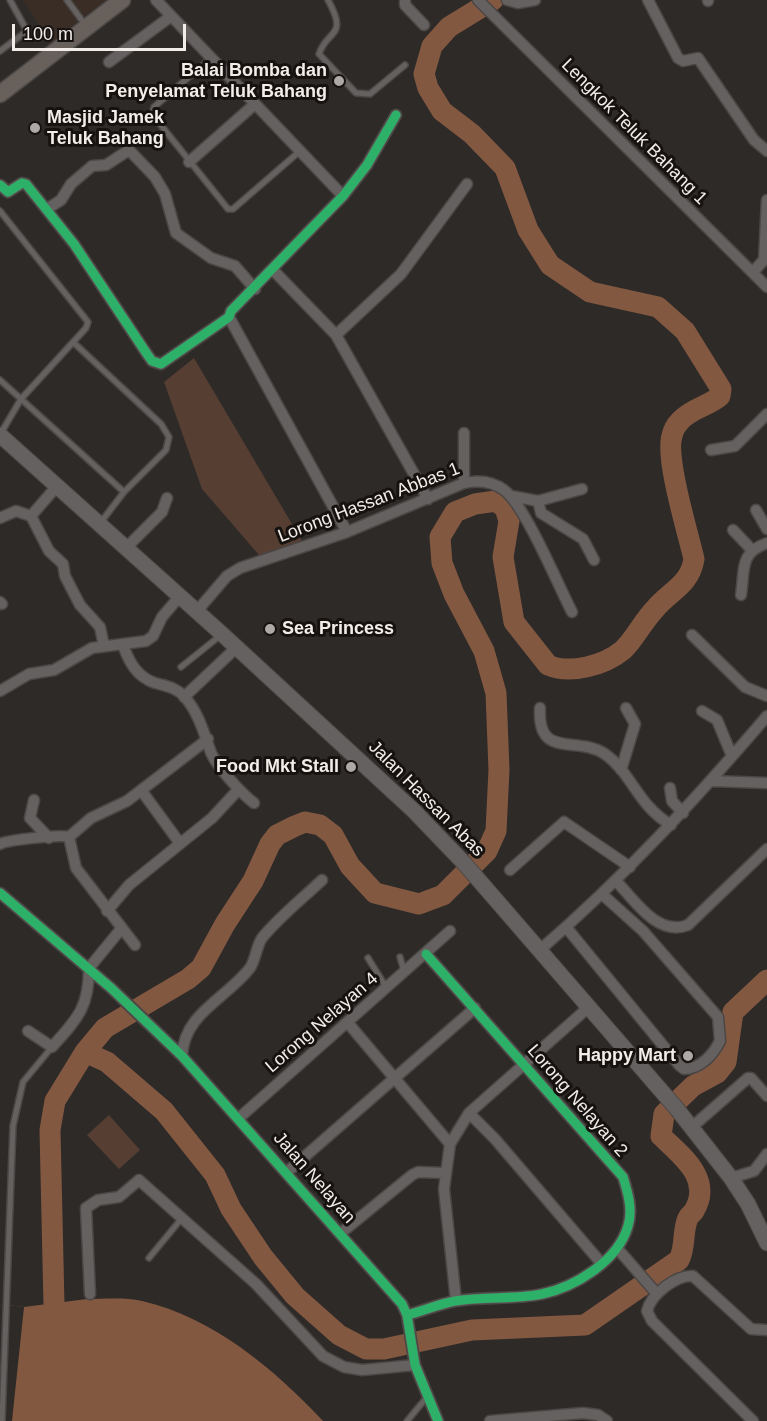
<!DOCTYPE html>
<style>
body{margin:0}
#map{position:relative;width:767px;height:1421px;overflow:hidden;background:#2e2a28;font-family:Arial,sans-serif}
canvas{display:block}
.scale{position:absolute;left:12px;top:24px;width:174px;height:27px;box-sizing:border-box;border:3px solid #f3edea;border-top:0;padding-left:8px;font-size:18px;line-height:21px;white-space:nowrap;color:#f3edea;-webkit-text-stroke:4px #161210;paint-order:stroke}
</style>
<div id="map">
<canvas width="767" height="1421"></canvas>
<div class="scale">100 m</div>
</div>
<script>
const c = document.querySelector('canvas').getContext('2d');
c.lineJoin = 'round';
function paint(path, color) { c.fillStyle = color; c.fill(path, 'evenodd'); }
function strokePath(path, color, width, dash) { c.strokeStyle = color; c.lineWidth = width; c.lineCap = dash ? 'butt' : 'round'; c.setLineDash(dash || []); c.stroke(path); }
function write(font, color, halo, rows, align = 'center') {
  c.font = font + ' Arial,sans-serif'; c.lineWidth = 6; c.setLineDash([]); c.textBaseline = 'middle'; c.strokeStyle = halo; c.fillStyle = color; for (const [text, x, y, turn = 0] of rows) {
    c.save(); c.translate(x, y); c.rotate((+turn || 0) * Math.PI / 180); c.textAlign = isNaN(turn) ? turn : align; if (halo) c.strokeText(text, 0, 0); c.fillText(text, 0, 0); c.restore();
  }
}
const built = new Path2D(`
 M23 0H106L50 43Z`);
const green = new Path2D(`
 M194 358 302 541 259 555 202 489 164 382Z
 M109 1115 140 1150 119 1169 87 1135Z`);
const water = new Path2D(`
 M87 1299C105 1299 125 1297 142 1301 214 1318 273 1368 323 1421H0V1304L24 1307Z`);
const pier = new Path2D(`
 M0 1304 24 1307 12 1421H0Z`);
const river = new Path2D(`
 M85 1052 107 1062 164 1111 215 1175 231 1209 263 1257 295 1296 339 1335 366 1349H384L472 1330 585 1325 679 1260C686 1247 682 1231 688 1218 689 1215 692 1214 694 1211 713 1179 682 1156 661 1136L664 1114 693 1086 717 1073 726 1062 733 1012 767 980
 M54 1305 50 1130 55 1101 85 1052 105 1028 188 979 201 968 225 924 253 881 270 844 277 835 295 826 305 822 320 825 333 835 350 866 375 893 419 904 443 895 487 851 496 831 499 770 496 693 484 651 454 594 442 563 440 537 455 512 475 504 496 501 505 508 509 521 503 557 514 622 548 665C570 675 605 665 623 650 635 639 643 621 655 609 670 591 690 585 694 559 688 533 665 458 672 436 673 430 677 424 681 420 692 408 709 406 720 396L721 389 685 331 658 307 590 292 550 265 528 230 505 168 472 134 442 111 428 88 424 74 432 46 449 27 493 0`);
const service = new Path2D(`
 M67 0 86 26
 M328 0C349 38 327 29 319 54L356 93 370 94 405 65
 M0 51 27 31 10 0
 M211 58 154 107 152 114 228 209H233L300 151
 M0 211 88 322 86 328 21 399 1 433
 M73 342 161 424 169 437 166 450 124 492 101 522
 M0 380 124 492
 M181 667 221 635
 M400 957 404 971
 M368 958 386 987
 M149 1258 182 1218
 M2 1421 13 1126 23 1082 52 1047
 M407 1421 427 1397`);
const minor = new Path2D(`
 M156 0 343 196
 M405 0V5L424 25
 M478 0 767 287
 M507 0 518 3 535 0
 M648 0 678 58 683 61 698 58 754 140 767 151
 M708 0V1
 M109 62 170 17
 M189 162 255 104
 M0 185 8 192 22 183 26 184 74 244 147 354 152 361 161 364 229 317 231 311 343 196 367 165 396 115
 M47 209 61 200 71 184 92 166 106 165 129 150 155 177 165 194 176 233 211 258 235 266 255 289
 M273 270 336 335 428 499
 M753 272 764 260 767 200
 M229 317 347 532
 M336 335 401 274 467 184
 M464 433V483
 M711 450 735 446 767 414
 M511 496 538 501 582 489
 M538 501 541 513 583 539 594 560
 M756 510 767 529
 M31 516 49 551 63 564 65 576 80 605 100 627 104 646
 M0 518 16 511 31 516 57 486
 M733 530 751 549
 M126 548 162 512 167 498
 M741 595C745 569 739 553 767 543
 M0 602 2 604
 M197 611 227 576 240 568 347 532 464 483C478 480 492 481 504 490 525 505 558 585 572 612
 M692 635 745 687 767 696
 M123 645C129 662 137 677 155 683 166 686 175 687 184 696 198 712 203 730 210 750 215 765 242 794 254 803
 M0 691 29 674 54 670 92 648 146 641 153 636 162 617 180 596
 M184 697 237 647
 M540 708C537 760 577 735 605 754 632 773 637 805 671 825
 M702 711 717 720 732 756
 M621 770 635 724 626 708
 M712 781 767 783
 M670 788 672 801 683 813
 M141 790 179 842
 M34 800 30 818 49 838
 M69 837 76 868 135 945
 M0 844C7 840 62 834 69 837L91 818 127 801 208 739
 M510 870 564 822 630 867
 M617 882C635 901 658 937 688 925L767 849
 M0 893 111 988 182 1056 402 1304 407 1315 415 1365 438 1421
 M107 911 129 885 212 818 238 790
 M566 927 679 1065 684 1069C700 1069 713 1055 720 1041L718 1017 643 931 603 895
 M541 949C625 876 695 800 767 716
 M348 1023 450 1144
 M28 1031 52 1047C77 1019 89 1008 89 968L121 929
 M182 1056C184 1013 226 999 250 968 256 959 256 947 262 938 279 917 302 899 322 880
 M469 1113 495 1139 602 1264
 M239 1118 450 931
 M692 1127 748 1078H751L767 1096
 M287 1172 475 1008
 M731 1178 754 1171 767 1154
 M341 1233 412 1175 418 1172 446 1173
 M617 1248 657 1294
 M90 1294 86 1208 98 1200 119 1197 139 1180 256 1284 323 1356 344 1367 362 1370 415 1365
 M456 1301 444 1189 450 1144 469 1113 590 1006
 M407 1315C423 1311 439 1304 455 1301 483 1296 513 1300 542 1294 575 1287 618 1261 628 1226 633 1210 628 1193 623 1177L426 954
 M490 1421 583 1413 598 1415 607 1421
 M753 1421 652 1321 647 1311C651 1294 676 1275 693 1276L751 1329 767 1330`);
const secondary = new Path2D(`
 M0 435 222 634 414 811 464 863 677 1109 731 1178 748 1204 767 1243`);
const primary = new Path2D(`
 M0 94 122 0`);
const cycleway = new Path2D(`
 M0 185 8 192 22 183 26 184 74 244 147 354 152 361 161 364 229 317 231 311 343 196 367 165 396 115
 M0 893 111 988 182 1056 402 1304 407 1315 415 1365 438 1421
 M407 1315C423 1311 439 1304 455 1301 483 1296 513 1300 542 1294 575 1287 618 1261 628 1226 633 1210 628 1193 623 1177L426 954`);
const markers = [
 [339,81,6,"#aea9a6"],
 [35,128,6,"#aea9a6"],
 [270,629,6,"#aea9a6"],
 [351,767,6,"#aea9a6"],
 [688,1056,6,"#aea9a6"]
];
const poiNames = [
 ["Balai Bomba dan",327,71],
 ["Penyelamat Teluk Bahang",327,92],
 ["Masjid Jamek",47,118,"left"],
 ["Teluk Bahang",47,139,"left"],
 ["Sea Princess",282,629,"left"],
 ["Food Mkt Stall",339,767],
 ["Happy Mart",676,1056]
];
const streetNames = [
 ["Lengkok Teluk Bahang 1",634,132,45],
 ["Lorong Hassan Abbas 1",369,503,-21],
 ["Jalan Hassan Abas",426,799,45],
 ["Lorong Nelayan 4",322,1023,-41],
 ["Lorong Nelayan 2",577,1101,49],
 ["Jalan Nelayan",314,1178,49]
];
paint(built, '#3a2d26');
paint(green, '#563e32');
paint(water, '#835841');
paint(pier, '#2e2a28');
strokePath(river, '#835841', 21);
strokePath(service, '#4a4745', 8);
strokePath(minor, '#4a4745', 13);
strokePath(secondary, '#4a4745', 17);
strokePath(primary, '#4a4745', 19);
strokePath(service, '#656160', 5);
strokePath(minor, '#656160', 10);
strokePath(secondary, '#656160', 15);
strokePath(primary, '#67605b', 16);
strokePath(cycleway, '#2db169', 9);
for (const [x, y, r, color] of markers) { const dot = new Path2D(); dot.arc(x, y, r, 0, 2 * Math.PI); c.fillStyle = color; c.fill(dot); strokePath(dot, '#161210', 2); }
write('bold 18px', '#f3edea', '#161210', poiNames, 'right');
write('18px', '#f3edea', '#161210', streetNames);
</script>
